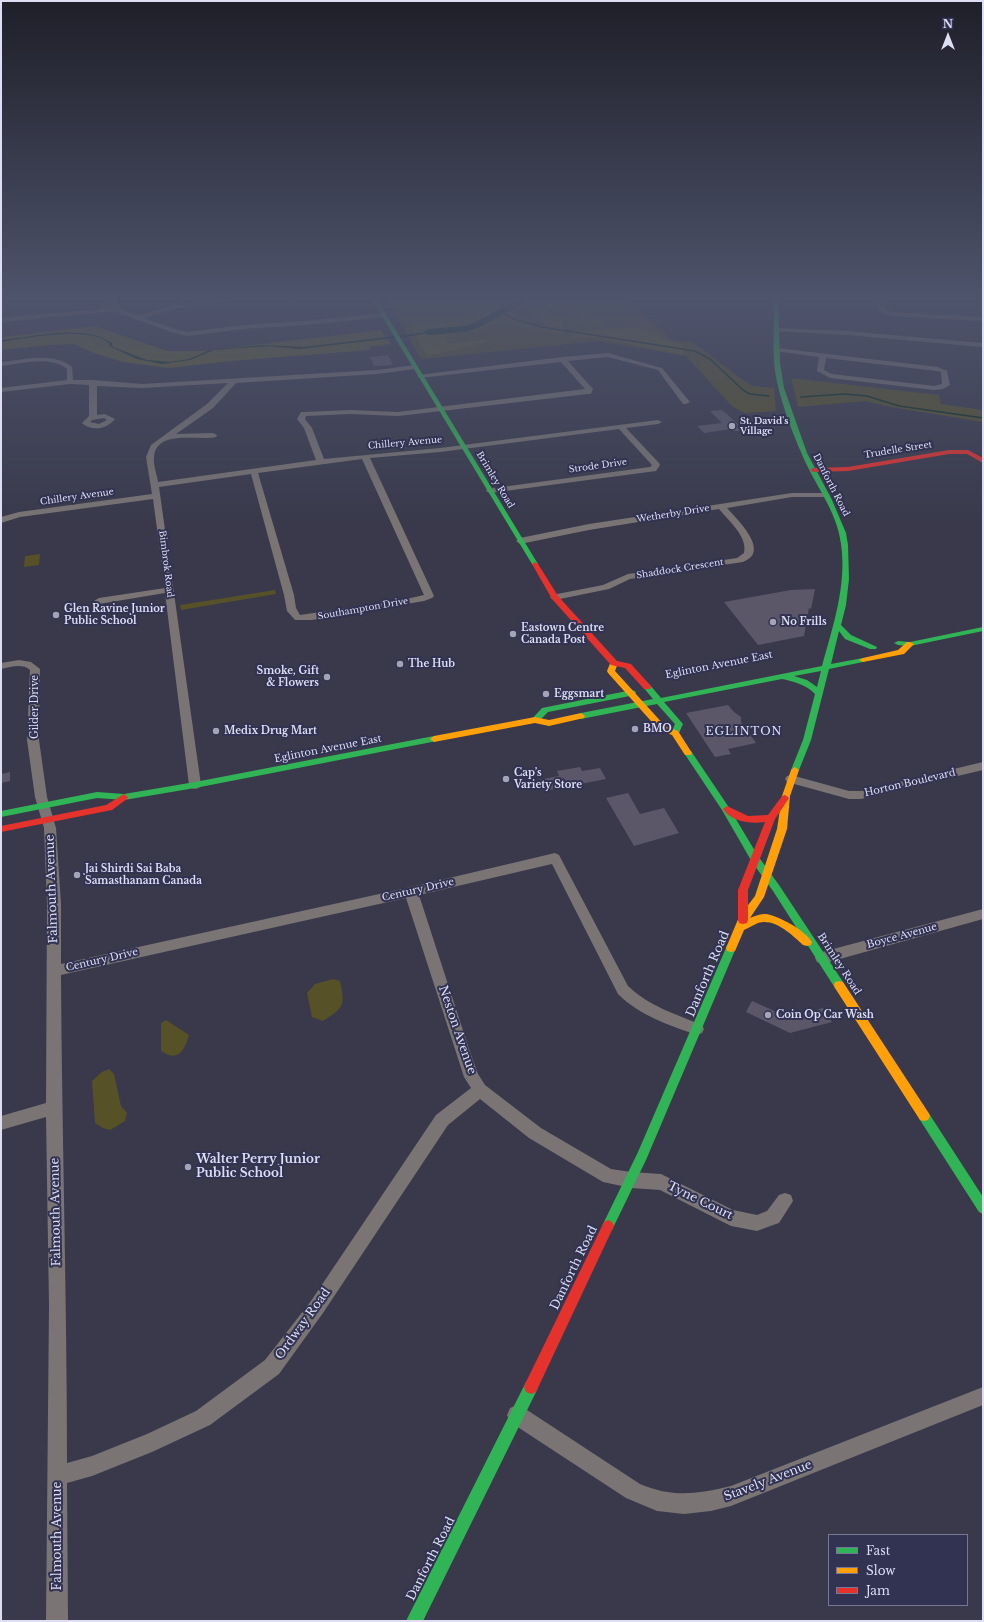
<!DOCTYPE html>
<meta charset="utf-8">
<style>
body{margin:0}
#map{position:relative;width:984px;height:1622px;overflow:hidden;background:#39394b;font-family:"Libre Baskerville",serif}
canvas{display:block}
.frame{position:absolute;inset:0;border:2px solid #dddef3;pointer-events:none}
.legend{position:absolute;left:828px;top:1534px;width:140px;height:72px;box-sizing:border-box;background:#323252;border:1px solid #767792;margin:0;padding:5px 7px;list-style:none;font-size:12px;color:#dddef3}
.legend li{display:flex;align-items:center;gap:8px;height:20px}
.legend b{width:20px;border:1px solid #767792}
.north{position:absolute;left:928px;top:16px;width:40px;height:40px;-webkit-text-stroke:3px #323252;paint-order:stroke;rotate:0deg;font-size:11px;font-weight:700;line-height:16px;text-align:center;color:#dddef3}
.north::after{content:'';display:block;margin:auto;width:14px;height:18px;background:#dddef3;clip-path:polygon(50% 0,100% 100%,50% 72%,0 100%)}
</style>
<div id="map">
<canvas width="984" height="1622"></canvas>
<div class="frame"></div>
<ul class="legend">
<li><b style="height:5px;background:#30b455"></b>Fast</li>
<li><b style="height:5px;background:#ff9f0a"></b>Slow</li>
<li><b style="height:5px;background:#e5322d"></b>Jam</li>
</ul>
<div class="north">N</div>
</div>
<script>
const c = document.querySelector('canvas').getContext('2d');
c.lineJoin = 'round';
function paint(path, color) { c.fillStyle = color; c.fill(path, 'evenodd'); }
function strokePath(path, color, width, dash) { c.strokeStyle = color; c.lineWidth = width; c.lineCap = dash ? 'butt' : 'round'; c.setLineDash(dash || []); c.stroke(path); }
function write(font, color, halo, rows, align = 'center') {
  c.font = font + ' "Libre Baskerville",serif'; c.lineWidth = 4; c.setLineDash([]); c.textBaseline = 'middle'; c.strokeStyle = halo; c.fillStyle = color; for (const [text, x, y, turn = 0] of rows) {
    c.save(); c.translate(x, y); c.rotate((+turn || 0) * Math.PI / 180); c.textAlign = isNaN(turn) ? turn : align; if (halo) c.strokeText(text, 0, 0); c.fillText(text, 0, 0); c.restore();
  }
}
const green = new Path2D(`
 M386 298H626L672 340 693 342 740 378 752 386 774 388 776 411 744 413 732 406 686 356 598 341 421 359Z
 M791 378 939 395 941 404 983 410V422L891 407 865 401 798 407Z
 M40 554 39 565 24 567 25 556Z
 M275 590 276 594 181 610 180 605Z
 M333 979 340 981C345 1005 345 1007 323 1021L312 1017 307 993 315 984Z
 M166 1020 189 1035C185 1050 178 1063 161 1051V1023Z
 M109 1069 114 1074 121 1106 127 1113 125 1121 110 1130 103 1128 95 1123 92 1081 102 1072Z`);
const forest = new Path2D(`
 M514 298H553L530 301 511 312 539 325H548L530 311 537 305 577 302 605 327 594 325 588 320 579 323 566 319 579 314 570 306 546 311 562 322 563 327 560 334 538 331 508 323 492 324 484 329 445 336 449 344 487 339 484 343 427 356 409 324 467 316 510 303Z
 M95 326 167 351H204L381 330 391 344 369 347 370 350 230 361 169 368 123 362 94 353 74 344 49 345 1 350V337Z
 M643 327 663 339 684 345 683 355 597 337 571 339V331Z`);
const water = new Path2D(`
 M453 329 412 336 299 349 268 346 214 350 190 360 162 364 137 359 109 346 110 344C91 325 26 338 1 342V340C34 337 83 323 112 343L113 347 147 360 170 362 189 359 210 350 264 345 304 347Z`);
const stream = new Path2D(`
 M502 312 514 319 542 327 695 351 710 359 743 390 750 394 769 396
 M801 397 844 394 867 396 899 406 983 418`);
const river = new Path2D(`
 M520 298H532L480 327 465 332 428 335 423 332 428 329 464 326 474 323Z`);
const building = new Path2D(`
 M388 355 393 365 374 366 370 357Z
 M722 410 728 415 745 431H732L731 429 704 433 697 426 722 423 710 411Z
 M815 589 811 609 809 608 804 636 758 645 724 602 791 590Z
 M728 705 734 712 741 717V722L756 743 728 749 731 754 715 757 686 713Z
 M580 767 582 771 600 768 606 779 544 791 538 780 559 776 557 771Z
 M10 772V781L1 783V774Z
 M628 793 640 814 664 808 679 833 634 846 606 798Z
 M752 1001 790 1018 823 1008 832 1022 790 1033 746 1012Z`);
const street = new Path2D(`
 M109 298H115L120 308 138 316 179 303 220 298H243L180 307 144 318 175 329 187 332 244 325 305 321 383 313 386 315 383 317 305 325 244 329 187 336 171 332 121 314 116 311 1 322V318L113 308Z
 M281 298H304L291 302Z
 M874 298H880L885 309 892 312 983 317V321L891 316 880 311Z
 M777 328 847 331 983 343V347L847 335 775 331V329Z
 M777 348 938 367 947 371 950 385 943 389 934 390 830 378 817 371 819 357 775 351 774 350ZM826 358 937 371 941 372 942 384 934 386 832 374 824 370Z
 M608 353 662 368 690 402 686 404H683L658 370 608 357 568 361 593 389 591 394H588L398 416 350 414 306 416 305 419 312 428 324 459 440 448 658 420 662 422 658 424 626 428 659 463 660 465 656 471 490 493 486 491 487 489 650 467 652 465 619 429 440 452 370 458 434 596 432 598 424 601 312 620H295L287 611 284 595 251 474 159 487 201 785 199 788 195 789 191 788 189 785 165 593 99 604 94 601 99 598 165 588 153 499 20 517 1 523V517L19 512 152 494 146 457 151 445 207 404 228 383 142 388 97 386V415L105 414 115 419C107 429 92 432 82 423L89 416V385L70 384 1 392V388L67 380V369C50 355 20 364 1 366V362C23 360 53 351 72 367L73 380H93L142 384 377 370 415 365 418 367 415 369 377 374 236 383 213 408 176 434 213 433 217 435 216 437C198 441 156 429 154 457 153 465 157 475 158 482L316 460 304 428 297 419 301 412H304L350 410 398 412 585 389 561 362 420 378 417 376 418 375 562 357ZM104 418 107 420 99 424 90 422 92 420ZM362 459 424 595 402 600 300 615 296 608 294 595 258 473Z
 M792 493H826L830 495 826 497H792L727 508C736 518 759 540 753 554 751 558 747 560 743 562L630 579 609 589 555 600 552 599 550 597 552 595 603 585 628 574 737 558 744 553C748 537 729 521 719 509L589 530 520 544 516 541 520 538 589 524Z
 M19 660 31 662 40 669 39 740 47 797 56 828 61 904V964L411 887 555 853 559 855 628 986C649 1006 675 1014 702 1025L704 1029 702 1033 697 1035C669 1025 640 1016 618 994L552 864 419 895 469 1049 478 1074 485 1085 541 1128 611 1169 631 1172 661 1174 733 1210 757 1215 767 1211 779 1195 785 1193 791 1195 793 1201 779 1223 773 1225 757 1231 731 1226 660 1190 631 1188 603 1182 529 1138 480 1099 448 1125 323 1313 279 1374 210 1425 152 1452 92 1476 67 1483 68 1621H46L49 1306 46 1117 1 1130V1116L46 1103 47 904 44 828 35 797 27 740 30 670C22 663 11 667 1 669V663ZM406 898 455 1049 464 1077 471 1088 436 1115 311 1301 265 1360 196 1411 147 1434 92 1456 67 1463C67 1301 62 1138 61 975Z
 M983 762V770L861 799H849L787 782 785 779 787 776 791 775 849 791H861Z
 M983 909V919L822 964 817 962 815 958 817 954 822 952Z
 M983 1387V1405L731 1506 711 1511 684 1514 657 1511 626 1498 510 1422 507 1415 510 1408 517 1405 524 1408 640 1484C673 1498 697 1494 731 1486Z`);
const fast = new Path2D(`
 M371 298H376L538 564 537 565H533L532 564Z
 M774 298H778L780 363 784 388 807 453 832 500 846 533 848 545 849 579 846 605 841 625 851 635 877 647 876 649H870L845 639 839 631 831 664 863 658 867 660 863 662 829 669 811 740 799 770 795 773 791 770 803 740 815 694C805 684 795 682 782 679L664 702 683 724 678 735 675 736 671 733 675 724 657 704 581 719 577 716 581 713 653 699 643 687 647 684 650 685 661 698 822 666C833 626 847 585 841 544 837 510 813 483 801 452 790 427 776 389 774 362 773 341 774 320 774 298ZM821 671 817 687 807 680 794 676Z
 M983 627V631L910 646 898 645 894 643 898 641 910 642Z
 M632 690 635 691 636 693 635 695 548 712 538 722H532L531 720 542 708Z
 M434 736 437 737 438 739 437 741 195 788 124 800 97 798 1 817V811L97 792 124 794 195 782Z
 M688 750 691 751 728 806 758 856 779 885 843 982 844 985 843 988 839 989 835 988 773 891 752 862 722 810 684 753Z
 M731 944 735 945 736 948 646 1160 612 1230 608 1232 604 1230 602 1226 604 1222 638 1152 726 948 727 945Z
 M924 1111 928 1112 983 1197V1214L979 1212 920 1120 918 1116 920 1112Z
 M531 1380 536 1382 538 1387 536 1392 423 1621H406L526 1382Z`);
const slow = new Path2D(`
 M907 642H910L914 644 904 654 863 662 859 660 863 658 898 650Z
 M611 661H617L618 663 615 671 665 726 678 731 692 753 691 755H685L672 735 659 730 608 673 607 671Z
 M581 713 585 716 584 718 549 726 535 723 434 742 430 739 434 736 535 717 549 720Z
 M795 767 799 770 790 796 787 829 764 897 750 918C755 916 760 914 765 914 778 915 806 931 812 942L811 945 807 946 803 945C792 935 775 918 758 923 753 925 749 928 744 930L735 951 731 952 727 951 726 948 739 917 755 896 777 829 782 796 791 770Z
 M839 981 843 982 928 1112 930 1116 928 1120 924 1121 920 1120 835 988 834 985 835 982Z`);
const jam = new Path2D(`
 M949 450H968L983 458V463L967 454H949L848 471 813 472 810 470 813 468 848 467Z
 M535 562 538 564 558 596 617 661 631 664 650 685 651 687 650 689H644L625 668 611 665 552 599 532 564Z
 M124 794 128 797 127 799 112 810 1 832V826L106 805Z
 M785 795 789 798 775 819 748 890V920L747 923 743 924 739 923 738 920V890L765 822C751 824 731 822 723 809L727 806 748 816 768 815 782 796Z
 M608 1220 612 1222 614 1226 612 1230 536 1392 531 1394 526 1392 524 1387 526 1382 604 1222Z`);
const markers = [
 [732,426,4,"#a4a4b8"],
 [56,615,4,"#a4a4b8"],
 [773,622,4,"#a4a4b8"],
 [513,634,4,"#a4a4b8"],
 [400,664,4,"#a4a4b8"],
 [327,677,4,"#a4a4b8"],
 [546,694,4,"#a4a4b8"],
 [635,729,4,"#a4a4b8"],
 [216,731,4,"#a4a4b8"],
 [506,779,4,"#a4a4b8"],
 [77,875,4,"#a4a4b8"],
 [768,1015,4,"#a4a4b8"],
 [188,1167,4,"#a4a4b8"]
];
const farPoinames = [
 ["St. David's",740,421],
 ["Village",740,431]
];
const farStreetnames = [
 ["Chillery Avenue",405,443,-5],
 ["Trudelle Street",898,450,-9],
 ["Strode Drive",598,466,-8],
 ["Brimley Road",495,480,59],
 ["Danforth Road",831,485,63],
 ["Chillery Avenue",77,497,-8],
 ["Wetherby Drive",673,514,-9],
 ["Bimbrok Road",166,564,83],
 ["Shaddock Crescent",680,569,-9],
 ["Southampton Drive",363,609,-10]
];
const poiNames = [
 ["Glen Ravine Junior",64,609],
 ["Public School",64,621],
 ["No Frills",781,622],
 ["Eastown Centre",521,628],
 ["Canada Post",521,640],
 ["The Hub",408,664],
 ["Smoke, Gift",319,671,"right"],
 ["& Flowers",319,683,"right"],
 ["Eggsmart",554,694],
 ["BMO",643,729],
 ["Medix Drug Mart",224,731],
 ["Cap’s",514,773],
 ["Variety Store",514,785],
 ["Jai Shirdi Sai Baba",85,869],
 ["Samasthanam Canada",85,881],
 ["Coin Op Car Wash",776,1015]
];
const streetNames = [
 ["Eglinton Avenue East",719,665,-11],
 ["Gilder Drive",35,707,-90],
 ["Eglinton Avenue East",328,749,-11],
 ["Horton Boulevard",910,783,-13],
 ["Century Drive",418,890,-13],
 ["Boyce Avenue",902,936,-15],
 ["Century Drive",102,960,-13],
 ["Brimley Road",839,964,57]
];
const neighbourhoodNames = [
 ["EGLINTON",744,732]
];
const nearStreetnames = [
 ["Falmouth Avenue",52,889,-92],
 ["Danforth Road",708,974,-67],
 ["Neston Avenue",457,1030,71],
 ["Tyne Court",700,1201,26],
 ["Falmouth Avenue",56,1212,-91],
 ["Danforth Road",574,1268,-64],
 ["Ordway Road",303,1324,-54],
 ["Stavely Avenue",768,1481,-21],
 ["Falmouth Avenue",58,1536,-90],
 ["Danforth Road",431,1559,-63]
];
const nearPoinames = [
 ["Walter Perry Junior",196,1160],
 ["Public School",196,1174]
];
paint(green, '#565127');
paint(forest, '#676024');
paint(water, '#052b1f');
strokePath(stream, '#052b1f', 1.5);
paint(river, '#052b1f');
paint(building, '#5b5769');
paint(street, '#7a7474');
paint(fast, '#30b455');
paint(slow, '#ff9f0a');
paint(jam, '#e5322d');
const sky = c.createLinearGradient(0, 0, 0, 526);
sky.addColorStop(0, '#1f1f29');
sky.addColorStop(0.57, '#4e546c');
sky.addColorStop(1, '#4e546c00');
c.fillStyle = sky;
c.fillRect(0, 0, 984, 526);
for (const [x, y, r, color] of markers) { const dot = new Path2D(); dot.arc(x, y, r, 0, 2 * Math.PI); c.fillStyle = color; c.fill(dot); strokePath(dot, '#323252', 1.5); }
write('bold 9px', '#dddef3', '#323252', farPoinames, 'left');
write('9px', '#dddef3', '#323252', farStreetnames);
write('bold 10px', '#dddef3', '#323252', poiNames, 'left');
write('10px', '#dddef3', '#323252', streetNames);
c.letterSpacing = '1px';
write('11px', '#dddef3', '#323252', neighbourhoodNames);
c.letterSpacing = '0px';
write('12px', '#dddef3', '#323252', nearStreetnames);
write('bold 12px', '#dddef3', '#323252', nearPoinames, 'left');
</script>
